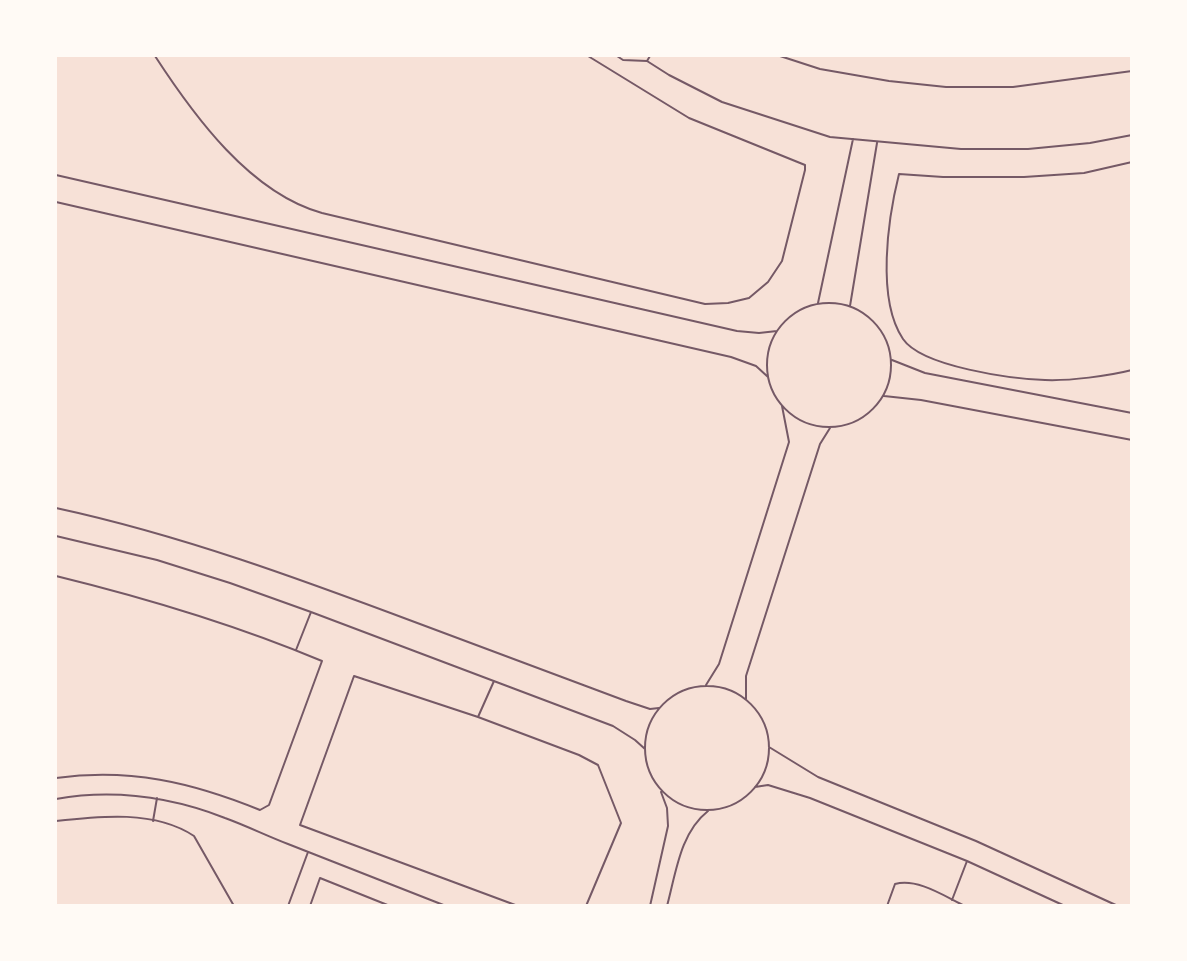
<!DOCTYPE html>
<style>
body{margin:0}
#map{position:relative;width:1187px;height:961px;overflow:hidden;background:#f7e1d7;font-family:Raleway,sans-serif}
canvas{display:block}
.frame{position:absolute;inset:0;border:57px solid #fffaf5;pointer-events:none}
</style>
<div id="map">
<canvas width="1187" height="961"></canvas>
<div class="frame"></div>
</div>
<script>
const c = document.querySelector('canvas').getContext('2d');
c.lineJoin = 'round';
function strokePath(path, color, width, dash) { c.strokeStyle = color; c.lineWidth = width; c.lineCap = dash ? 'butt' : 'round'; c.setLineDash(dash || []); c.stroke(path); }
const service = new Path2D(`
 M155 56C194 116 250 193 322 213L705 304 728 303 749 298 768 282 782 261 805 170V165L689 118 588 56
 M617 56 623 60 647 61 669 75 722 102 830 137 961 149H1028L1090 143 1132 135
 M780 56 820 69 889 81 946 87H1013L1132 71
 M647 61 650 56
 M1132 162 1084 173 1024 177H943L899 174C888 218 876 299 903 339 922 367 1013 379 1045 380 1070 381 1108 376 1132 370
 M56 175 737 331 759 333 777 331
 M56 202 731 357 756 366 768 377
 M767 365a62 62 0 1 1 124 0a62 62 0 1 1-124 0Z
 M818 303 853 139
 M850 306 877 143
 M892 360 925 373 1132 413
 M884 396 921 400 1132 440
 M56 508C181 535 300 579 420 624 489 650 557 675 626 701L650 709 659 708
 M56 536 157 560 230 583 311 612 613 726 635 740 645 749
 M56 576C146 598 236 625 322 661L269 805 260 810C191 782 130 768 56 778
 M296 650 311 612
 M706 685 719 664 789 442 782 406
 M645 748a62 62 0 1 1 124 0a62 62 0 1 1-124 0Z
 M746 699V676L820 444 830 428
 M478 717 494 681
 M769 747 818 777 976 841 1118 906
 M755 787 768 785 810 798 967 861 1065 906
 M56 799C113 789 171 797 225 818 247 826 267 836 288 844 341 865 393 885 446 906
 M56 821C100 816 155 810 194 836L234 906
 M153 821 157 798
 M952 900 967 861
 M288 906 308 852
 M310 906 320 878 390 906
 M518 906 300 825 354 676 478 717 579 755 598 765 621 823 586 906
 M650 906 668 826 667 808 661 792
 M667 906C676 873 680 833 708 811
 M887 906 895 884C918 878 944 896 965 906`);
strokePath(service, '#755966', 2);
</script>
